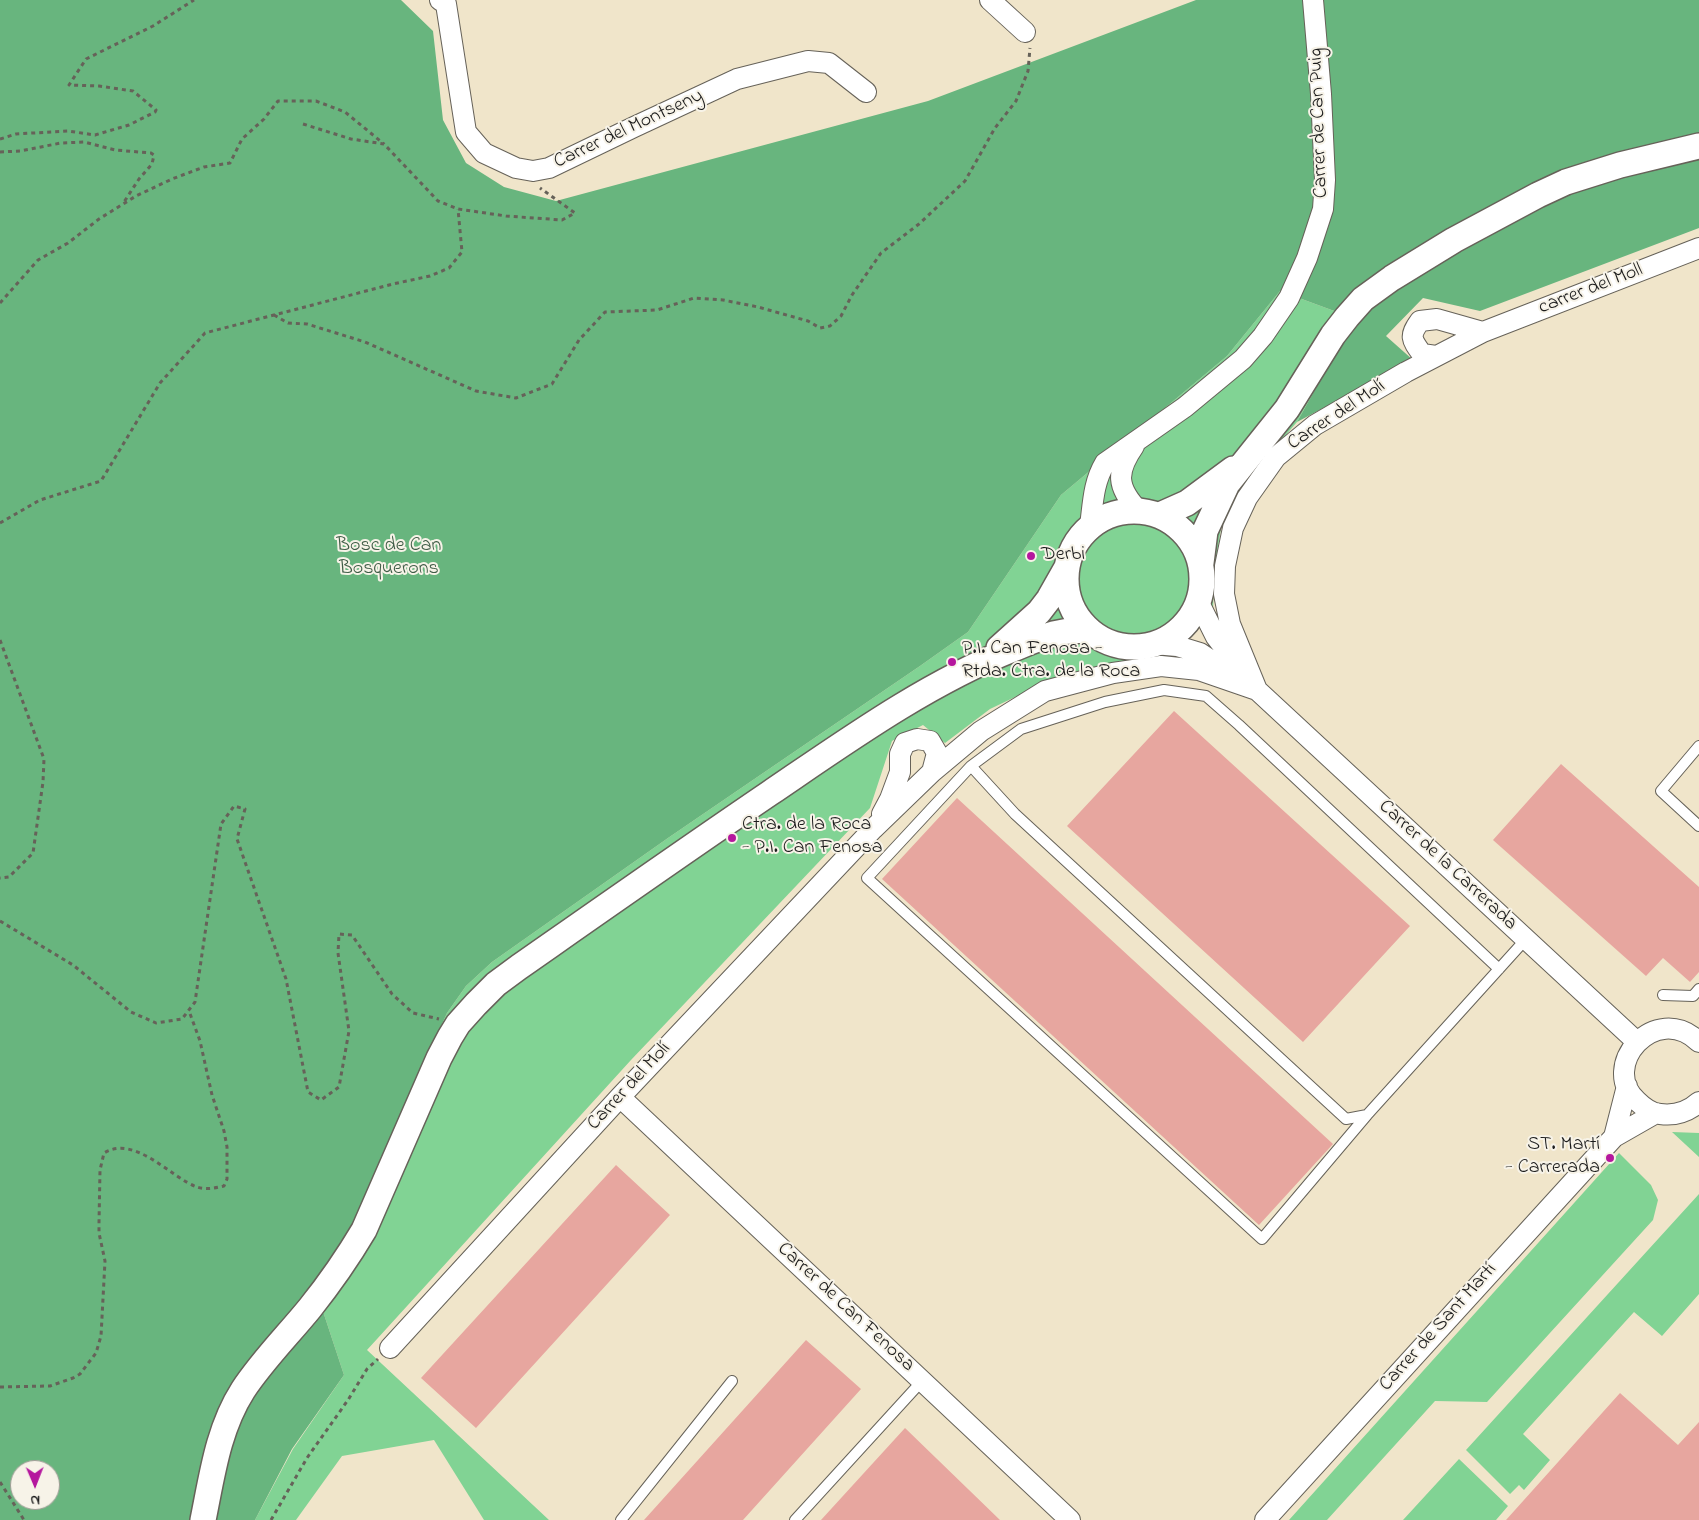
<!DOCTYPE html>
<meta charset="utf-8">
<style>
body{margin:0}
#map{position:relative;width:1699px;height:1520px;overflow:hidden;background:#f0e5ca;font-family:"Indie Flower",sans-serif}
canvas{display:block}
.north{position:absolute;left:10px;top:1460px;width:50px;height:50px;box-sizing:border-box;background:#f7f3e8;border:1px solid #9f9d96;border-radius:50%;rotate:179deg;font-size:14px;font-weight:700;line-height:20px;text-align:center;color:#1c1c1c}
.north::after{content:'';display:block;margin:auto;width:18px;height:22px;background:#b5179e;clip-path:polygon(50% 0,100% 100%,50% 72%,0 100%)}
</style>
<div id="map">
<canvas width="1699" height="1520"></canvas>
<div class="north">N</div>
</div>
<script>
const c = document.querySelector('canvas').getContext('2d');
c.lineJoin = 'round';
function paint(path, color) { c.fillStyle = color; c.fill(path, 'evenodd'); }
function strokePath(path, color, width, dash) { c.strokeStyle = color; c.lineWidth = width; c.lineCap = dash ? 'butt' : 'round'; c.setLineDash(dash || []); c.stroke(path); }
function write(font, color, halo, rows, align = 'center') {
  c.font = font + ' "Indie Flower",sans-serif'; c.lineWidth = 4; c.setLineDash([]); c.textBaseline = 'middle'; c.strokeStyle = halo; c.fillStyle = color; for (const [text, x, y, turn = 0] of rows) {
    c.save(); c.translate(x, y); c.rotate((+turn || 0) * Math.PI / 180); c.textAlign = isNaN(turn) ? turn : align; if (halo) c.strokeText(text, 0, 0); c.fillText(text, 0, 0); c.restore();
  }
}
const green = new Path2D(`
 M1280 291 1337 312 1351 325 1297 422 1250 476 1223 516 1214 572 1213 612 1173 658 1137 659 1059 676 990 709 945 743 923 725 892 741 870 808 631 1060 367 1350 549 1520H484L434 1440 342 1456 296 1520H255L293 1449 344 1375 316 1290 447 1013 466 986 492 962 668 838 920 666 968 632 1061 495 1227 356Z
 M1672 1132 1699 1133V1157Z
 M1619 1153 1651 1185 1658 1200 1653 1220 1487 1402 1435 1401 1327 1520H1289Z
 M1699 1194V1294L1662 1336 1634 1312 1523 1434 1550 1460 1524 1490 1519 1485 1510 1494 1466 1450Z
 M1459 1459 1508 1506 1496 1520H1403Z`);
const forest = new Path2D(`
 M0 0H401L433 31 443 120 466 163 504 187 556 201 928 101 1196 0H1699V135L1626 152 1337 312 1280 291 1227 356 1061 495 968 632 920 666 668 838 492 962 466 986 447 1013 432 1046 369 1199 316 1290 344 1375 292 1449 255 1520H0ZM20 1470H50V1500H20Z
 M1699 159V228L1480 311 1423 298 1386 336 1413 360 1297 422 1351 325 1368 309 1456 249 1587 184Z`);
const building = new Path2D(`
 M1174 711 1410 926 1303 1042 1067 826Z
 M1561 764 1699 887V972L1690 982 1663 958 1646 976 1493 840Z
 M957 798 1333 1144 1259 1225 882 879Z
 M616 1165 670 1215 476 1428 421 1378Z
 M806 1340 861 1389 743 1520H644Z
 M1620 1393 1678 1445 1699 1422V1520H1506Z
 M905 1428 1000 1520H821Z`);
const path = new Path2D(`
 M303 124 351 139 384 144 438 201 458 209 506 216 562 220 575 213 540 188
 M0 139 16 134 68 131 95 135 129 125 155 112 156 110 133 91 99 86 69 85 86 59 153 26 194 0
 M0 152 20 151 61 143 84 142 115 150 151 153 154 155 152 164 139 179 124 202
 M0 303 38 260 68 243 99 219 136 196 172 179 204 167 230 163 242 139 264 119 278 101H316L345 112 384 144
 M274 315 288 323 307 324 365 342 476 391 516 398 552 384 579 340 605 312 657 310 694 298 723 300 758 307 808 321 820 328 830 326 841 316 852 295 881 253 919 224 965 181 995 128 1016 101 1028 71 1030 48
 M0 523 40 500 101 481 160 383 205 333 393 284 430 276 449 268 462 252 458 209
 M0 640 44 759 43 782 33 853 9 877 0 878
 M0 921 73 965 131 1012 156 1023 182 1019 195 1002 221 824 234 806 245 809 237 839 286 979 308 1092 321 1100 339 1087 349 1031 338 953 339 934 352 935 392 994 413 1013 439 1019
 M0 1387 50 1386 73 1378 80 1374 96 1353 101 1336 105 1261 99 1233V1223L100 1170 104 1153C135 1134 171 1178 197 1187 206 1190 215 1188 224 1186L227 1179V1147L224 1131 212 1095 200 1041 189 1011
 M0 1482 24 1520
 M271 1520 307 1458 348 1400 367 1369 378 1359`);
const service = new Path2D(`
 M1699 746 1661 791 1699 826
 M971 766 867 878 1262 1239 1367 1115
 M1499 969 1239 725 1206 696 1164 690 1105 702 1021 729 971 766 1015 814 1346 1119 1367 1115 1526 939
 M1663 995 1693 996 1699 989
 M621 1520 732 1381
 M795 1520 922 1381`);
const minor = new Path2D(`
 M440 0 446 4 466 132 484 153 516 168 533 171 549 168 634 127 737 79 808 61 829 63 866 92
 M990 0 1025 32
 M1436 356 1422 354C1411 339 1409 336 1420 321L1437 319 1483 332
 M1134 446C1116 472 1116 487 1139 511
 M1090 526C1093 504 1093 483 1105 463L1185 407 1243 359 1263 336 1289 298 1307 258 1323 209 1325 180 1321 94 1313 0
 M1199 603 1216 637 1257 690 1637 1042
 M1154 644 1177 646 1200 653 1230 673
 M1257 690 1230 624 1224 594 1225 566 1233 528 1247 498 1276 457 1315 425 1406 372 1483 332 1699 248
 M882 814 890 799 900 772V754L905 743 917 739 930 741 937 753 932 772
 M1699 1042C1655 1000 1598 1067 1637 1101 1644 1108 1651 1113 1660 1114 1675 1116 1688 1112 1699 1102
 M620 1097 1070 1520
 M1614 1137 1627 1086
 M390 1348 620 1097 873 829 932 772 981 731 1045 691 1113 673 1161 666 1199 670 1257 690
 M1265 1520 1614 1137 1656 1113`);
const tertiary = new Path2D(`
 M1066 579a68 68 0 1 1 136 0a68 68 0 1 1-136 0Z
 M1160 515 1187 503 1233 469
 M1201 563 1205 531 1227 484 1287 409 1333 335 1347 317 1363 299 1392 278 1454 240 1538 195 1566 182 1620 165 1699 146
 M999 648 1039 612 1049 599 1066 569
 M203 1520C212 1476 218 1429 243 1390 262 1361 288 1335 310 1308 330 1283 348 1257 364 1230L439 1058 450 1037 458 1024 476 1004 496 984 519 967C602 909 686 850 770 793 848 740 926 684 1013 649 1040 638 1060 628 1089 631`);
const markers = [
 [1031,556,5,"#b5179e"],
 [952,662,5,"#b5179e"],
 [732,838,5,"#b5179e"],
 [1610,1158,5,"#b5179e"]
];
const streetNames = [
 ["Carrer de Can Puig",1320,123,-92],
 ["Carrer del Montseny",629,130,-25],
 ["carrer del Moll",1591,290,-21],
 ["Carrer del Molí",1337,416,-33],
 ["Carrer de la Carrerada",1447,866,43],
 ["Carrer del Molí",630,1087,-47],
 ["Carrer de Can Fenosa",845,1308,43],
 ["Carrer de Sant Martí",1439,1328,-48]
];
const parkNames = [
 ["Bosc de Can",389,547],
 ["Bosquerons",389,570]
];
const poiNames = [
 ["Derbi",1041,556],
 ["P.I. Can Fenosa -",962,650],
 ["Rtda. Ctra. de la Roca",962,673],
 ["Ctra. de la Roca",742,826],
 ["- P.I. Can Fenosa",742,849],
 ["ST. Martí",1600,1146,"right"],
 ["- Carrerada",1600,1169,"right"]
];
paint(green, '#81d394');
paint(forest, '#68b57e');
paint(building, '#e7a69f');
strokePath(service, '#666259', 12);
strokePath(minor, '#666259', 22);
strokePath(tertiary, '#666259', 28);
strokePath(path, '#666259', 3, [4, 4]);
strokePath(service, '#fff', 10);
strokePath(minor, '#fff', 20);
strokePath(tertiary, '#fff', 25);
for (const [x, y, r, color] of markers) { const dot = new Path2D(); dot.arc(x, y, r, 0, 2 * Math.PI); c.fillStyle = color; c.fill(dot); strokePath(dot, '#f7f3e8', 2); }
write('20px', '#1c1c1c', '#f7f3e8', streetNames);
write('20px', '#3f5c46', '#f7f3e8', parkNames);
write('20px', '#1c1c1c', '#f7f3e8', poiNames, 'left');
</script>
